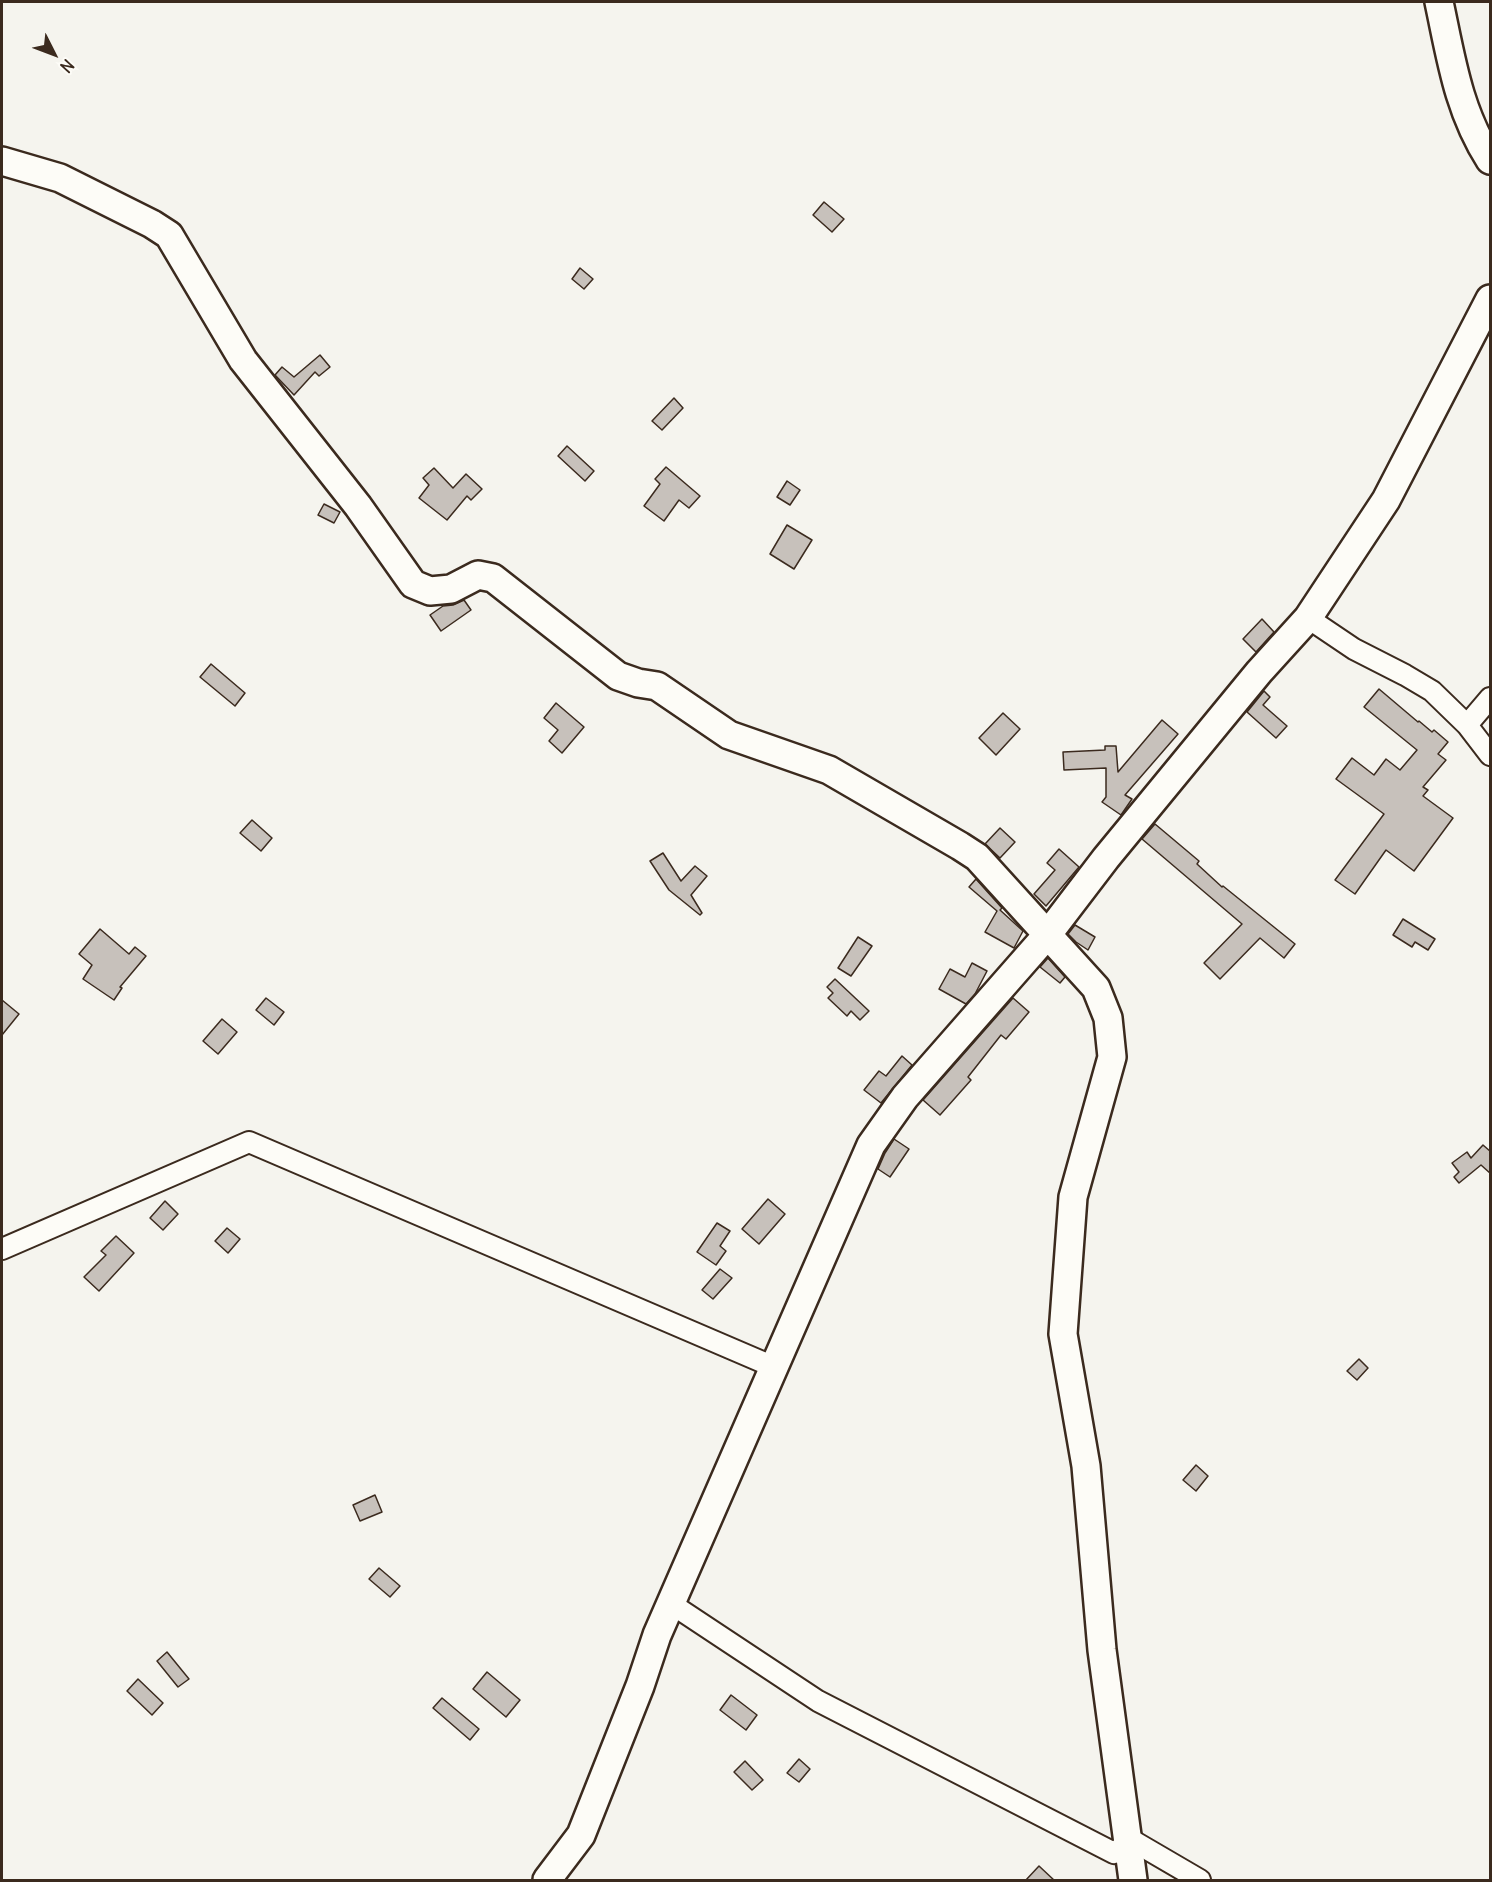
<!DOCTYPE html>
<style>
body{margin:0}
#map{position:relative;width:1492px;height:1882px;overflow:hidden;background:#f5f4ee;font-family:Delius,sans-serif}
canvas{display:block}
.frame{position:absolute;inset:0;border:3px solid #3b2a1e;pointer-events:none}
.north{position:absolute;left:24px;top:24px;width:60px;height:60px;-webkit-text-stroke:4px #fdfcf7;paint-order:stroke;rotate:132deg;font-size:16px;font-weight:700;line-height:24px;text-align:center;color:#3b2a1e}
.north::after{content:'';display:block;margin:auto;width:21px;height:27px;background:#3b2a1e;clip-path:polygon(50% 0,100% 100%,50% 72%,0 100%)}
</style>
<div id="map">
<canvas width="1492" height="1882"></canvas>
<div class="frame"></div>
<div class="north">N</div>
</div>
<script>
const c = document.querySelector('canvas').getContext('2d');
c.lineJoin = 'round';
function paint(path, color) { c.fillStyle = color; c.fill(path, 'evenodd'); }
function strokePath(path, color, width, dash) { c.strokeStyle = color; c.lineWidth = width; c.lineCap = dash ? 'butt' : 'round'; c.setLineDash(dash || []); c.stroke(path); }
const building = new Path2D(`
 M824 202 844 219 832 232 813 215Z
 M580 268 593 279 584 289 572 279Z
 M320 355 330 367 319 376 315 372 294 395 275 375 282 367 294 377Z
 M674 398 683 408 662 430 652 421Z
 M567 446 594 471 585 481 558 456Z
 M666 467 700 496 689 508 679 500 664 521 644 506 660 484 655 479Z
 M434 468 453 488 466 474 482 489 471 500 467 496 447 520 419 498 429 485 423 478Z
 M787 481 800 490 790 505 777 497Z
 M324 504 340 512 334 523 318 515Z
 M787 525 812 540 794 569 770 554Z
 M464 600 471 610 441 631 430 615 443 606 453 605Z
 M1262 619 1274 632 1256 652 1243 639Z
 M211 664 245 693 235 706 200 677Z
 M1379 689 1418 722 1419 721 1432 732 1434 730 1448 742 1438 754 1446 760 1423 787 1428 790 1423 796 1453 818 1414 871 1386 850 1355 894 1335 880 1384 814 1336 779 1352 758 1374 775 1386 759 1400 770 1417 750 1364 707Z
 M1264 691 1270 697 1263 705 1287 726 1276 738 1247 712Z
 M556 703 584 727 562 753 549 741 558 730 544 718Z
 M1003 713 1020 729 996 755 979 738Z
 M1162 720 1178 734 1125 795 1132 799 1121 815 1102 802 1106 797V768L1064 770 1063 752 1105 750V746H1116L1118 772Z
 M252 820 272 838 261 851 240 833Z
 M1155 824 1199 861 1197 864 1222 887 1223 886 1295 944 1284 958 1260 938 1220 979 1204 963 1242 924 1142 839Z
 M1000 828 1015 842 1000 858 985 844Z
 M1059 849 1079 867 1046 906 1034 894 1055 870 1047 863Z
 M663 853 681 881 695 866 707 876 691 895 702 913 700 915 669 890 650 861Z
 M976 879 1002 908 1000 910 1023 931 1014 948 985 932 997 911 969 887Z
 M1403 919 1435 939 1428 950 1415 942 1412 947 1393 935Z
 M1075 925 1095 937 1088 950 1076 942 1068 934Z
 M100 929 129 954 135 947 146 956 120 987 122 988 114 1000 83 979 92 965 79 954Z
 M858 937 872 946 851 976 838 968Z
 M1048 958 1065 977 1060 983 1040 967Z
 M972 963 987 971 975 994 966 1004 939 989 950 969 965 977Z
 M835 979 869 1011 860 1020 851 1011 847 1016 828 998 833 993 827 987Z
 M266 998 284 1012 274 1025 256 1010Z
 M1013 998 1029 1012 1006 1039 1001 1035 968 1077 971 1080 940 1115 923 1100Z
 M2 1000 19 1014 2 1035Z
 M222 1019 237 1032 218 1054 203 1041Z
 M902 1056 912 1065 881 1103 864 1090 879 1071 886 1076Z
 M894 1139 909 1149 890 1177 878 1169 885 1153Z
 M1483 1145 1491 1152V1174L1481 1165 1459 1183 1454 1177 1459 1172 1452 1163 1467 1152 1471 1158Z
 M768 1199 785 1214 759 1244 742 1229Z
 M165 1201 178 1214 163 1230 150 1218Z
 M717 1223 730 1231 720 1246 726 1251 716 1265 697 1252Z
 M227 1228 240 1239 228 1253 215 1241Z
 M116 1236 134 1253 99 1291 84 1277 106 1255 101 1251Z
 M720 1269 732 1278 713 1299 702 1290Z
 M1359 1359 1368 1368 1357 1380 1347 1371Z
 M1196 1465 1208 1476 1196 1491 1183 1480Z
 M375 1495 382 1512 360 1521 353 1505Z
 M379 1568 400 1586 390 1597 369 1579Z
 M167 1652 189 1679 178 1687 157 1661Z
 M487 1672 520 1700 506 1717 473 1689Z
 M138 1679 163 1703 152 1715 127 1691Z
 M731 1695 757 1715 746 1730 720 1710Z
 M442 1698 479 1729 470 1740 433 1708Z
 M799 1759 810 1769 799 1782 787 1773Z
 M745 1761 763 1780 752 1790 734 1772Z
 M1039 1866 1055 1881H1025Z`);
const street = new Path2D(`
 M1308 618 1354 649 1405 675 1432 691 1467 725 1490 755
 M1467 725 1490 698
 M2 1249 249 1142 774 1367
 M670 1603 818 1701 1114 1853 1122 1847 1128 1838 1200 1880`);
const secondary = new Path2D(`
 M1439 2C1451 58 1458 110 1490 160
 M2 161 60 178 152 224 169 235 243 360 358 506 413 584 430 591 451 589 478 575 493 578 618 676 638 683 657 686 729 735 829 770 960 846 977 857 1096 988 1108 1018 1112 1057 1073 1197 1063 1334 1086 1466 1102 1650 1133 1880
 M547 1880 581 1835 640 1686 657 1635 871 1145 905 1097 1048 934 1106 858 1259 672 1308 618 1386 500 1490 299`);
paint(building, '#c7c1bb');
strokePath(building, '#3b2a1e', 1.5);
strokePath(street, '#3b2a1e', 24);
strokePath(secondary, '#3b2a1e', 32);
strokePath(street, '#fdfcf7', 20);
strokePath(secondary, '#fdfcf7', 27);
</script>
